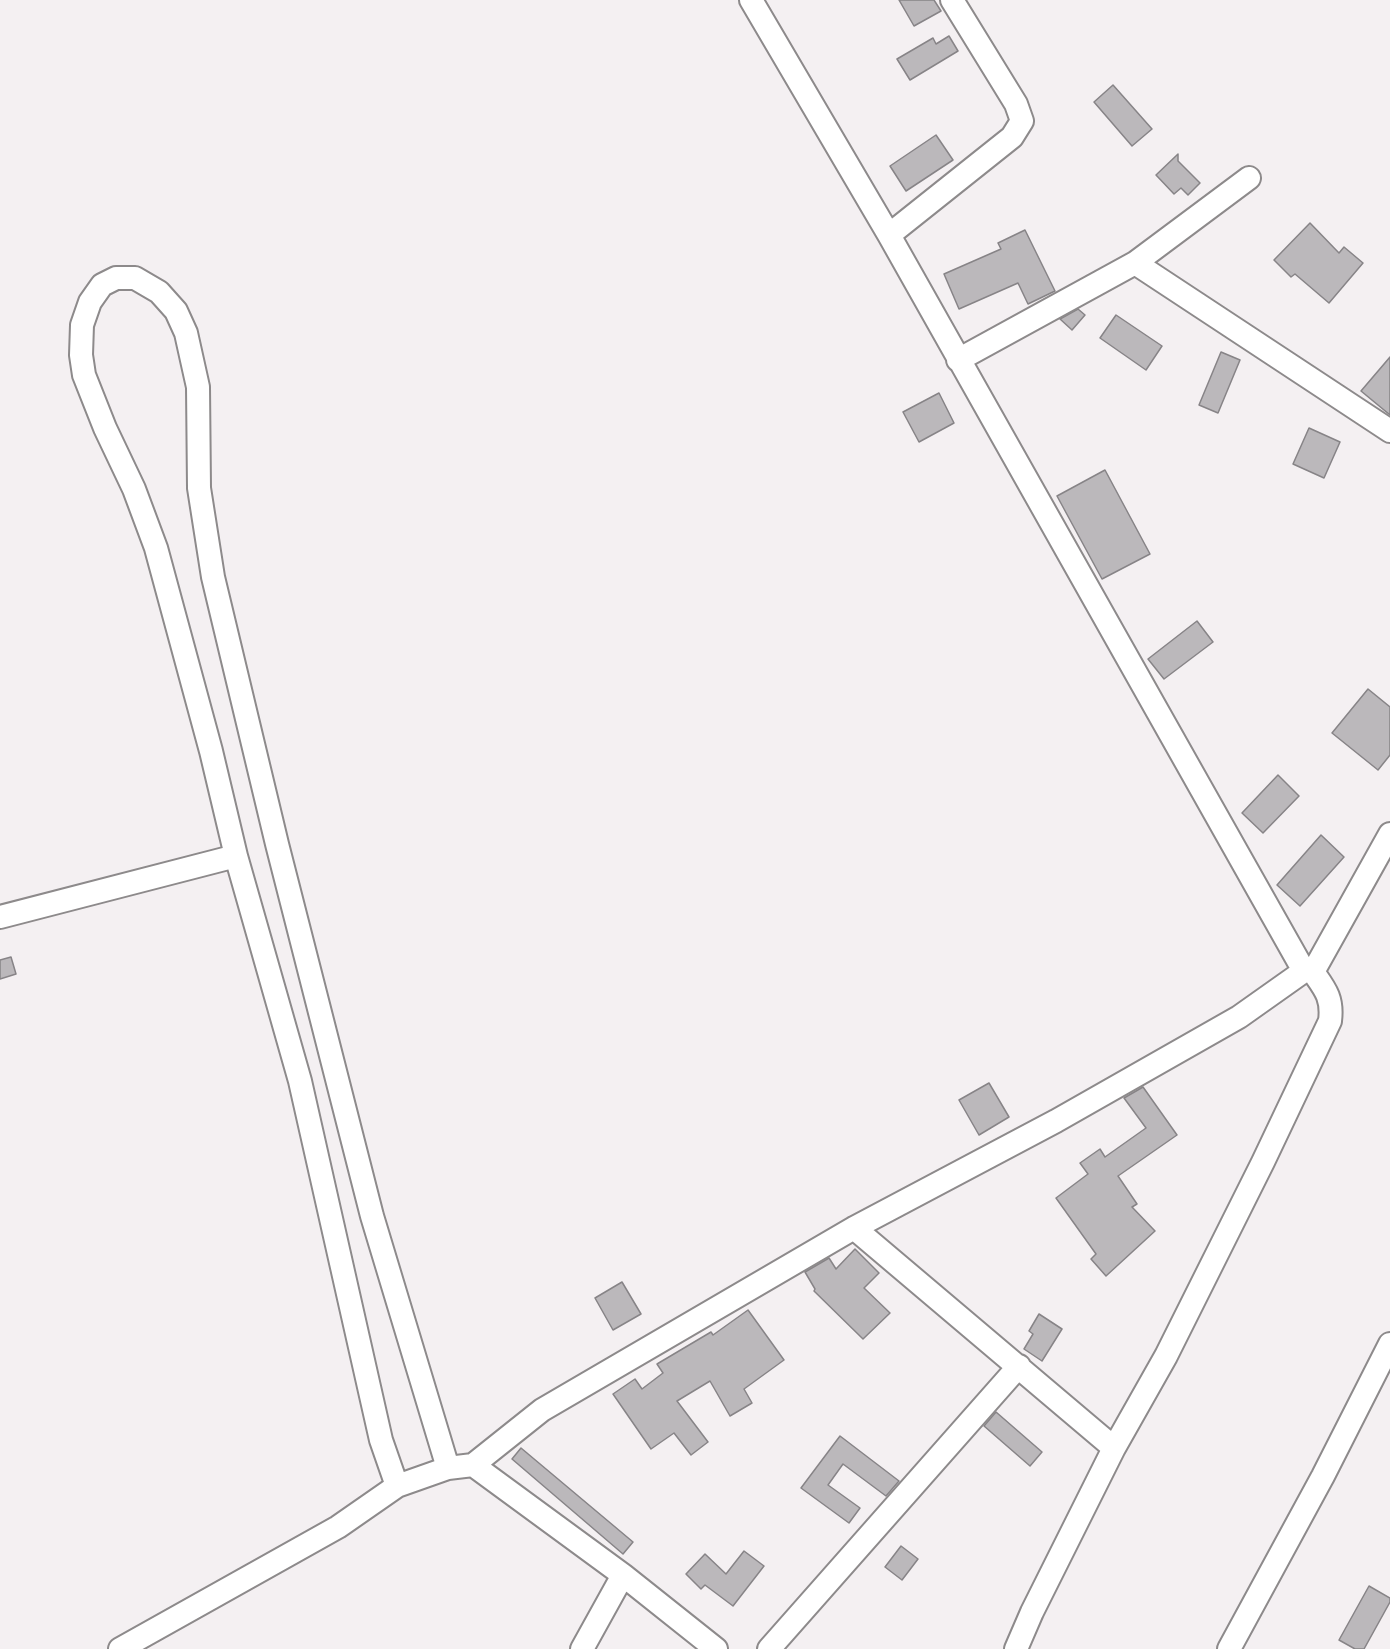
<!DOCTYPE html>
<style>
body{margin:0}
canvas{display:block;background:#f4f0f2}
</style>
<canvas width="1390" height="1649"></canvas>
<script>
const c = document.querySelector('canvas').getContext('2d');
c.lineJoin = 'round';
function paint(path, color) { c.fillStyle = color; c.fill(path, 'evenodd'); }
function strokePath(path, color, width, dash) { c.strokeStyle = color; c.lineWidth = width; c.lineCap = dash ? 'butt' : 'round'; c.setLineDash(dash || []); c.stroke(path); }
const building = new Path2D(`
 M899 0H934L941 11 914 26Z
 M949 36 958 51 910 80 897 59 933 38 936 44Z
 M1113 85 1152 129 1132 146 1094 102Z
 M936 135 953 160 906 191 890 166Z
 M1178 154V161L1200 183 1188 195 1181 188 1174 194 1156 175Z
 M1310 223 1339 253 1344 247 1363 263 1329 303 1295 274 1291 277 1274 260Z
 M1025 230 1055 291 1028 304 1018 283 959 309 944 274 1001 249 998 243Z
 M1078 309 1085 315 1072 330 1060 319Z
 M1116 315 1162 346 1146 370 1100 338Z
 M1221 352 1240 360 1218 413 1199 405Z
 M1390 357V415L1361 391Z
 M939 393 954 423 919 442 903 412Z
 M1309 428 1340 442 1324 478 1293 464Z
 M1105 470 1150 554 1102 579 1057 496Z
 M1197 621 1213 642 1164 679 1148 659Z
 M1368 689 1390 707V755L1378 770 1332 733Z
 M1278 775 1299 796 1263 833 1242 813Z
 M1321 835 1344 857 1300 906 1277 885Z
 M11 957 16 974 0 979V960Z
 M989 1083 1009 1117 979 1135 959 1100Z
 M1143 1087 1177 1135 1118 1176 1137 1204 1132 1207 1155 1231 1106 1276 1091 1259 1096 1254 1056 1198 1088 1174 1080 1163 1100 1149 1105 1157 1146 1128 1124 1098Z
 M855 1249 879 1273 864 1288 890 1313 863 1339 814 1291 815 1289 805 1272 829 1258 836 1269Z
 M622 1282 641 1314 613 1330 595 1298Z
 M748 1310 784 1360 744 1389 752 1403 730 1416 710 1381 677 1401 708 1442 691 1455 674 1433 651 1449 613 1394 635 1379 642 1389 663 1373 657 1364 711 1332 713 1335Z
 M1039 1314 1062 1329 1042 1361 1024 1349 1033 1334 1029 1331Z
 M996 1412 1042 1452 1030 1466 984 1426Z
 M840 1436 899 1481 886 1496 843 1464 828 1485 860 1508 849 1523 801 1488Z
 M521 1448 633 1542 623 1554 512 1459Z
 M901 1546 918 1559 902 1580 885 1567Z
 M744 1551 764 1566 733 1606 705 1585 701 1589 686 1574 705 1554 726 1574Z
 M1369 1586 1390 1598V1602L1364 1649H1355L1339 1640Z`);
const minor = new Path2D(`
 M751 0 889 235 1304 971
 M889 235 1012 137 1022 121 1016 104 952 0
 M1135 263 1390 431
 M958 360 1135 263 1249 178
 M0 917 236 856
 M1313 972 1390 834
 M854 1228 1114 1448
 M473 1465 542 1410 854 1228 1056 1121 1239 1017 1304 971 1313 972C1325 989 1333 998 1330 1021L1263 1162 1166 1356 1114 1448 1032 1612 1016 1649
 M397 1486 381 1440 300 1081 236 856 211 751 156 548 134 489 105 428 84 375 81 355 82 325 90 302 102 285 116 278H135L159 292 176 311 186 333 198 387 199 488 213 577 277 844 372 1216 448 1468
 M120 1649 338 1527 397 1486 448 1468 473 1465 623 1575 716 1649
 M582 1649 623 1575
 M769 1649 1019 1366
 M1229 1649 1323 1476 1390 1344`);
paint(building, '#bbb8bb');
strokePath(building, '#878487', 1.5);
strokePath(minor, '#8d8a8b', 26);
strokePath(minor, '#fff', 22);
</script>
